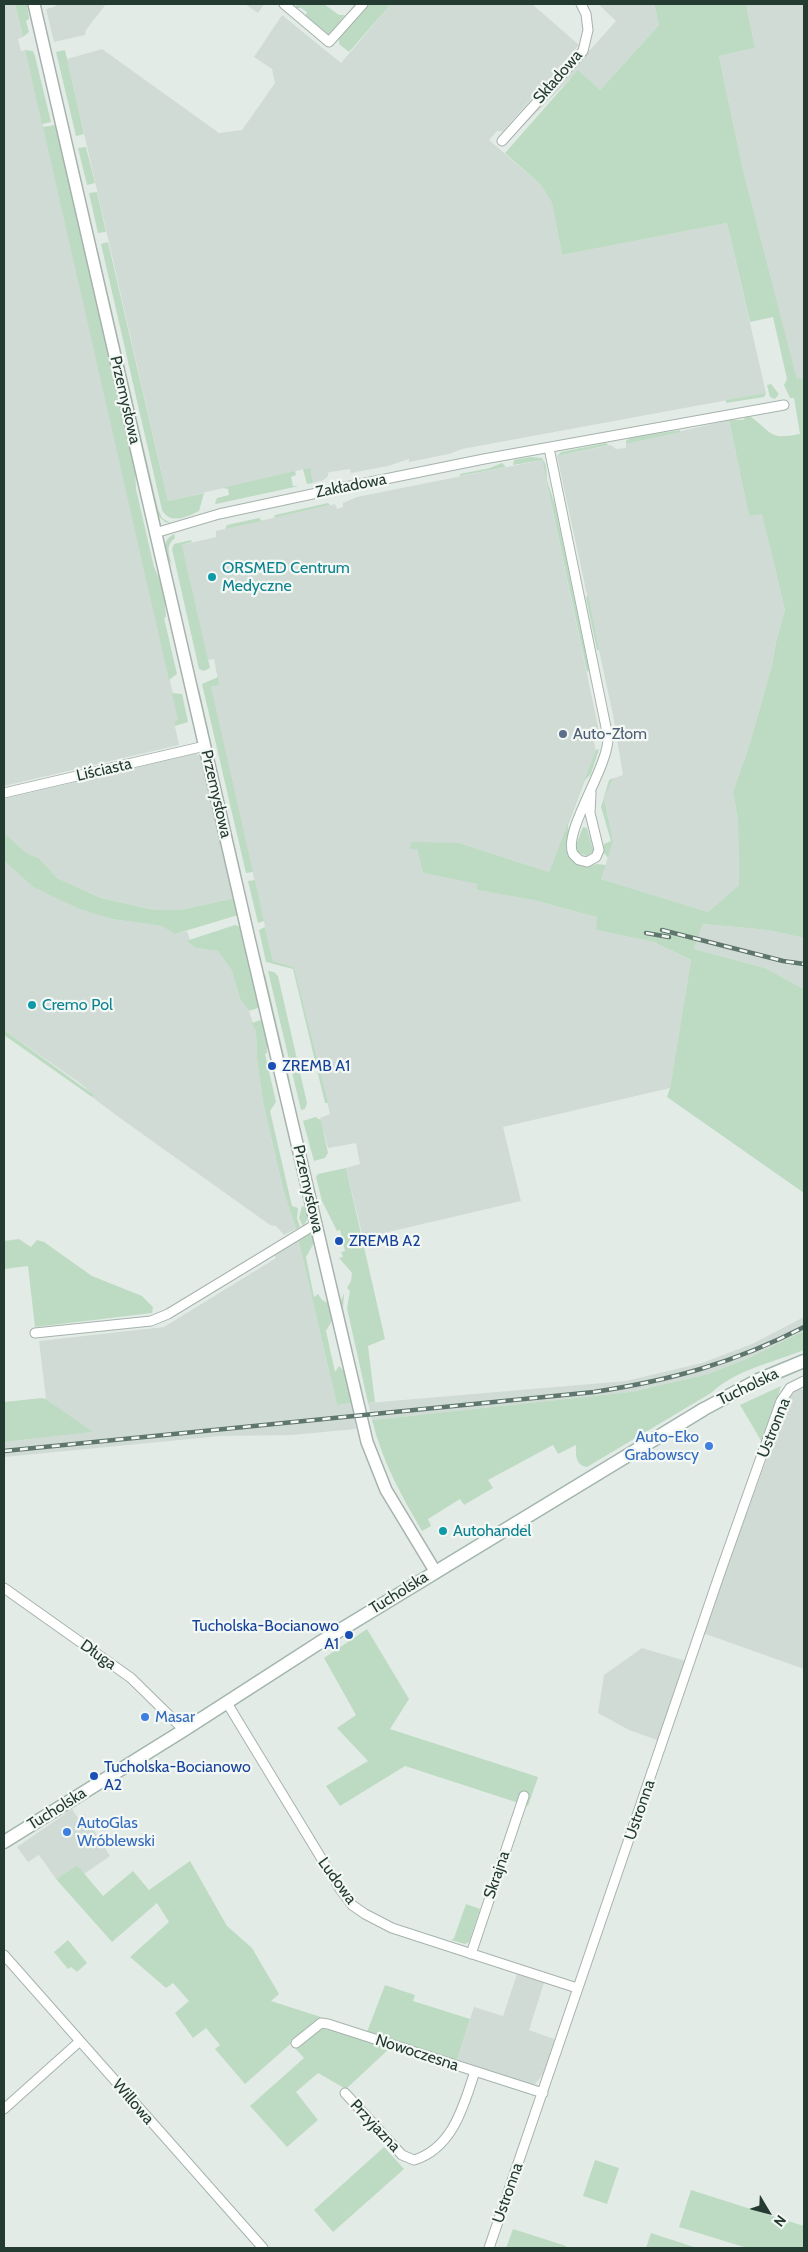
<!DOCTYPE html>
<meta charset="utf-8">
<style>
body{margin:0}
#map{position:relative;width:808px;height:2252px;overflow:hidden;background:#e3ebe6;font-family:Cabin,sans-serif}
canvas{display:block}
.frame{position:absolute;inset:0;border:5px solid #243b32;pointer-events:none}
.north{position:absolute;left:743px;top:2187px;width:50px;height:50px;-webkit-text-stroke:4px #f3f8f5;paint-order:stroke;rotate:127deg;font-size:14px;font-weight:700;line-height:20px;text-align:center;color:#243b32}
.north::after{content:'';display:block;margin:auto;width:18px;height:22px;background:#243b32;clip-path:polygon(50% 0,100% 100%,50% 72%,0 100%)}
</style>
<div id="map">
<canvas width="808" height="2252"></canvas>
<div class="frame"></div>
<div class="north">N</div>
</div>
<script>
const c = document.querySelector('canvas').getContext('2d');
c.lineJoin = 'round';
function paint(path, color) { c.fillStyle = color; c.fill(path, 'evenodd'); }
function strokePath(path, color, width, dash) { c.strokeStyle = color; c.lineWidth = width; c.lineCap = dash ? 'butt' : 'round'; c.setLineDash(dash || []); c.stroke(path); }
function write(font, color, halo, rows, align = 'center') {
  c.font = font + ' Cabin,sans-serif'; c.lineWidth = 4.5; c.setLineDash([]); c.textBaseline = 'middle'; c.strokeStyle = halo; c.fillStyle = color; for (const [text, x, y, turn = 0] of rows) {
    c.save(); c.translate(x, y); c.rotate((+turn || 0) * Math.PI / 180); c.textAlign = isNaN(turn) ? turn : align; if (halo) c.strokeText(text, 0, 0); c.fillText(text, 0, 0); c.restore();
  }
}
const built = new Path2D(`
 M4 4H15L23 37 18 39 21 51 25 50 76 263 179 721 174 722 179 745 4 786Z
 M57 4H106L86 30 85 35 54 42 46 9 54 7Z
 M245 4H264L258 13Z
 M391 4H532L579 45 503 131H497L489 140 541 185 552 203 562 255 727 223 766 393 462 449 449 454 409 462V459L388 466 351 473 350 469 330 472 328 473V476L324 480 313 483 309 468 168 501 67 59 102 49 219 133 242 130 275 83 272 69 254 57 282 15 341 63Z
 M598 4H654L659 25 600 90 578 71 514 135 616 21Z
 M746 4H804V378L797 380 743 170 719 56 755 48Z
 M729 420 749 516 762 513 785 610 776 642 772 665 750 743 733 792 738 820 739 885 708 912 601 879 613 841 604 798 611 779 623 775 613 715 557 456 611 445 616 449 626 448V444Z
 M542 460 600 736 594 742 596 751 549 872 459 843 410 849H417L423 873 478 884 477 890 533 900 598 917 596 930 654 942 691 960 670 1088 503 1127 521 1201 363 1238 346 1168 360 1164 356 1143 328 1148 320 1118 330 1114 294 967 273 961 210 687 219 685 214 659 208 660 182 545 216 537V531L225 529 335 504 337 509 343 507V503L357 497Z
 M194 754 201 755 203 760 235 898 180 910H154L101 898 57 878 39 858 28 854 4 833V799Z
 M4 861 33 887 112 919 163 926 175 934 187 931 190 940 186 941 196 948 218 951 232 971 240 999 249 1011 256 1032 257 1059 263 1102 283 1189 296 1229 284 1235 276 1226 270 1225 120 1118 92 1097 93 1095 81 1084 4 1030Z
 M703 924 768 930 804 938V989L765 968 694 949Z
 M298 1238 337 1405 353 1403 356 1429 292 1435 221 1436 4 1457V1442L92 1432 46 1399 39 1341 164 1327 276 1258 274 1254Z
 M804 1317V1331L751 1357 708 1374 631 1392 372 1420 368 1403 626 1381 702 1363 752 1344Z
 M799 1387 804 1391V1669L703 1633 771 1447 784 1404Z
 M642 1648 686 1661 660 1741 629 1730 598 1713 604 1675Z
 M72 1809 78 1818 84 1814 110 1856 84 1874 77 1865 56 1879 39 1855 28 1862 17 1847Z
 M517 1974 544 1983 529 2030 557 2040 546 2071 534 2085 457 2060 474 2007 503 2016Z`);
const green = new Path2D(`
 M15 4H27L29 19 26 21 29 32 23 37Z
 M297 4H324L339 15H345L329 35 305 18 307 12 301 8H295Z
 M368 4H391L349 52 339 44V36Z
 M654 4H746L755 48 719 56 743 170 797 379 804 378V938L768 930 703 924 694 949 765 968 804 989V1193L667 1097 670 1088 691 960 654 942 596 930 597 917 533 900 477 890V884L423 873 417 849H410L411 842 459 843 549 872 596 750 599 749 591 774 585 780 568 825 569 837 566 849 568 856 578 864 586 867 597 864 606 865 601 879 708 912 739 885 738 820 733 792 750 743 772 665 776 642 785 610 762 514 749 516 729 420H743L746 417H751C774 434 769 440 800 434L794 398H790L784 385 787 379 773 317 750 322 727 223 562 255 552 203 541 185 505 153 578 70 600 90 659 25Z
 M25 50 33 51 35 56 51 122 42 124Z
 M65 50 84 134 76 136 56 52Z
 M52 113 55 119 135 468 136 489 154 567 164 590 166 617 164 618 177 674 169 680 43 127 55 125Z
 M86 147 95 183 87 185 78 148Z
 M97 192 106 232 98 233 89 193Z
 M108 242 168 501 204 493 199 511C187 517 170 525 162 510L101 244Z
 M97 247 158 509 162 518 172 524 165 522 157 515 96 250Z
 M771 384 779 394 775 399 770 397 767 385Z
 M766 393 764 397 726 403V400Z
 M680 430V432L626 444V441L630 438Z
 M606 443 609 445 557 456 561 452Z
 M531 457 542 458 546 465 547 480 555 505 589 670 587 672 542 460 513 465 514 460Z
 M502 463 506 467 460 476V474L490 468Z
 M310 468 313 483 307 484 303 469Z
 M295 471 296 475 291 477 293 486H299L216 504 215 503 217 498 229 495 228 489 222 488Z
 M328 503 330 505 274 518 275 515Z
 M259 518 262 521 225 529 227 525Z
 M174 534 175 538C165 546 169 553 172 565 165 554 160 541 174 534Z
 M191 540 192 542 182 545 210 668 204 671 199 669 172 549 174 544Z
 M588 595 599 650H597L586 598Z
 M218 677 219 685 211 687 253 872 246 873 202 684Z
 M199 689 241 873 238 870 198 697Z
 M172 693 182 694 188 722 175 726 174 722 178 720Z
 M613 778 604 798 613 841 608 858 604 853V844L611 841 601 807 609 780Z
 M583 827 587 828 593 849V852L587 856 577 852 576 845Z
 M4 833 28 854 39 858 57 878 101 898 154 910H180L235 898 238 915 175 934 162 926 112 919 80 909 33 887 4 861Z
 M255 880 264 921 258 923 248 881Z
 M235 925 241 927 261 1007 249 1011 240 999 232 971 218 951 196 948 186 941Z
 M265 927 273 961 294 967 328 1103H325L293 969 266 962 259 930Z
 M268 971 274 972 278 976 307 1103 305 1109 301 1110Z
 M265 974 290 1081H289L263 976Z
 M260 1020C269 1027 267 1042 267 1053L265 1054 276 1102 270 1111 292 1206 298 1208 297 1218 300 1227 296 1229 283 1189 263 1102 257 1059 256 1032 252 1023Z
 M4 1030 94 1095 92 1097 4 1035Z
 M315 1117 321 1120 328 1153 325 1158 314 1161 303 1121Z
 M346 1168 385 1339 368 1346 375 1402 368 1403 347 1308 350 1291 347 1288 351 1281 352 1273 339 1258 343 1257 341 1252 345 1251 340 1230 337 1231 322 1201 316 1177 318 1174Z
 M302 1206 307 1208C309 1215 308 1221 303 1226L299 1218Z
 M306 1234H311L315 1241 306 1257 314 1297 318 1294 322 1300 330 1304 333 1319 326 1331 335 1372 339 1366 345 1372 353 1403 337 1405 298 1238Z
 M19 1239 31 1247 37 1240 44 1242 92 1276 142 1296 153 1307 152 1313 35 1327 28 1266 4 1269V1241Z
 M344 1293 343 1308 366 1413 340 1303Z
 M804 1331V1350C772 1363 737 1369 711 1393L587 1467C575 1465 576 1455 576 1445L558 1454 553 1445 488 1480 493 1488 464 1505 460 1499 428 1519 431 1526 422 1531C401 1495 382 1461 372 1420L631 1392 708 1374 751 1357Z
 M781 1386 763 1444 740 1405Z
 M42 1398 46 1399 93 1432 4 1442V1402Z
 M367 1629 409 1699 390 1729 538 1777 528 1806 405 1766 340 1806 326 1786 368 1761 337 1728 356 1715 324 1658Z
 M190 1861 227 1926 252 1948 279 1994 271 2001 321 2017 245 2084 215 2049 220 2045 206 2028 193 2038 175 2013 189 2001 173 1983 166 1988 130 1957 169 1922 157 1903 112 1942 56 1879 77 1865 103 1896 133 1871 149 1890Z
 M466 1904 480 1909 469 1942 465 1944 451 1940 454 1938Z
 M68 1940 87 1963 77 1972 71 1967 68 1969 54 1952Z
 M385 1985 415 1995 413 2001 470 2019 457 2060 367 2032Z
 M324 2029 340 2031 390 2048 346 2089 318 2073 296 2092 318 2120 287 2147 250 2106 304 2058 294 2047 313 2030Z
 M384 2147 404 2169 333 2232 314 2210Z
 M595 2160 619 2168 607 2204 583 2196Z
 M691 2190 804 2226V2248H747L679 2227Z
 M513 2229 566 2246V2248H506Z
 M651 2233 697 2248H646Z`);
const minor = new Path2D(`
 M284 4 329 42 363 4
 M502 141 583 51 588 30 586 14 581 4
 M549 448 608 737C609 767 562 832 573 854L579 860 587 862 596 857 599 850 590 813 591 793
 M155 533 219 514 331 490 484 459 784 405
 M4 793 205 746
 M35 1333 151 1321 168 1314 316 1224
 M4 1588 131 1678 184 1730
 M227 1703 340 1889 352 1905 365 1914 392 1928 577 1988
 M471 1954 524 1796
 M4 1955 263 2248
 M296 2043 321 2023 328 2024 543 2093
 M345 2093 402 2155 414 2160C453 2148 464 2105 475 2071
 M4 2109 80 2041
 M489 2248 720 1573 781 1401 790 1388 804 1381`);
const tertiary = new Path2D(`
 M34 4 250 943 367 1442 386 1490 435 1571`);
const secondary = new Path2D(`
 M4 1842 184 1730 319 1643 704 1409 758 1380 804 1361`);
const rail = new Path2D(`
 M662 930 783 961 804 964
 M646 933 669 937
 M4 1451 594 1392C672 1380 734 1363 804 1327`);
const markers = [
 [212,577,5,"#0f9aa8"],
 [563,734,5,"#5c6f8a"],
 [32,1005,5,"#0f9aa8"],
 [272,1066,5,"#1a4fb4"],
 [339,1241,5,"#1a4fb4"],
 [709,1446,5,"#3f7fe0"],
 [443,1531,5,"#0f9aa8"],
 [349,1635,5,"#1a4fb4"],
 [145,1717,5,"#3f7fe0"],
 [94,1776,5,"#1a4fb4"],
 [67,1832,5,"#3f7fe0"]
];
const streetNames = [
 ["Składowa",558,77,-49],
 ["Przemysłowa",125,400,77],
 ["Zakładowa",351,486,-11],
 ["Liściasta",104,770,-13],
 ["Przemysłowa",216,794,77],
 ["Przemysłowa",308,1189,77],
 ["Tucholska",748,1387,-26],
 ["Ustronna",774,1428,-68],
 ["Tucholska",399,1593,-32],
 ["Długa",98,1655,35],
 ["Tucholska",57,1809,-32],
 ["Ustronna",640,1810,-71],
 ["Skrajna",497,1875,-71],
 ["Ludowa",337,1881,54],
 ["Nowoczesna",417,2053,18],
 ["Willowa",133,2102,49],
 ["Przyjazna",375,2126,47],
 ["Ustronna",508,2193,-71]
];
const cultureNames = [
 ["ORSMED Centrum",222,568],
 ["Medyczne",222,586],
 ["Cremo Pol",42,1005],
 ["Autohandel",453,1531]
];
const serviceNames = [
 ["Auto-Złom",573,734]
];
const transitNames = [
 ["ZREMB A1",282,1066],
 ["ZREMB A2",349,1241],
 ["Tucholska-Bocianowo",339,1626,"right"],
 ["A1",339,1644,"right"],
 ["Tucholska-Bocianowo",104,1767],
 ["A2",104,1785]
];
const shopNames = [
 ["Auto-Eko",699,1437,"right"],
 ["Grabowscy",699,1455,"right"],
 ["Masar",155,1717],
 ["AutoGlas",77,1823],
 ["Wróblewski",77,1841]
];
paint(built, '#d1dbd5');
paint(green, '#bddbc2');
strokePath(minor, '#a6b3ac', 11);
strokePath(tertiary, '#a6b3ac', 14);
strokePath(secondary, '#a2b6ad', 15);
strokePath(minor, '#fff', 9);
strokePath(tertiary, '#fff', 11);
strokePath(secondary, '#fff', 12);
strokePath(rail, '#5e766d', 4.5);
strokePath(rail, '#f3f8f5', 2.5, [8]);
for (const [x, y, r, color] of markers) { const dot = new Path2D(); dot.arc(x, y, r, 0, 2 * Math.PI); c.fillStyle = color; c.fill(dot); strokePath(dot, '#f3f8f5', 2); }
write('16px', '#243b32', '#f3f8f5', streetNames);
write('16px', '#0d838f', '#f3f8f5', cultureNames, 'left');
write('16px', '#4e5e75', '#f3f8f5', serviceNames, 'left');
write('16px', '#164399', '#f3f8f5', transitNames, 'left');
write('16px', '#366cbe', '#f3f8f5', shopNames, 'left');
</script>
